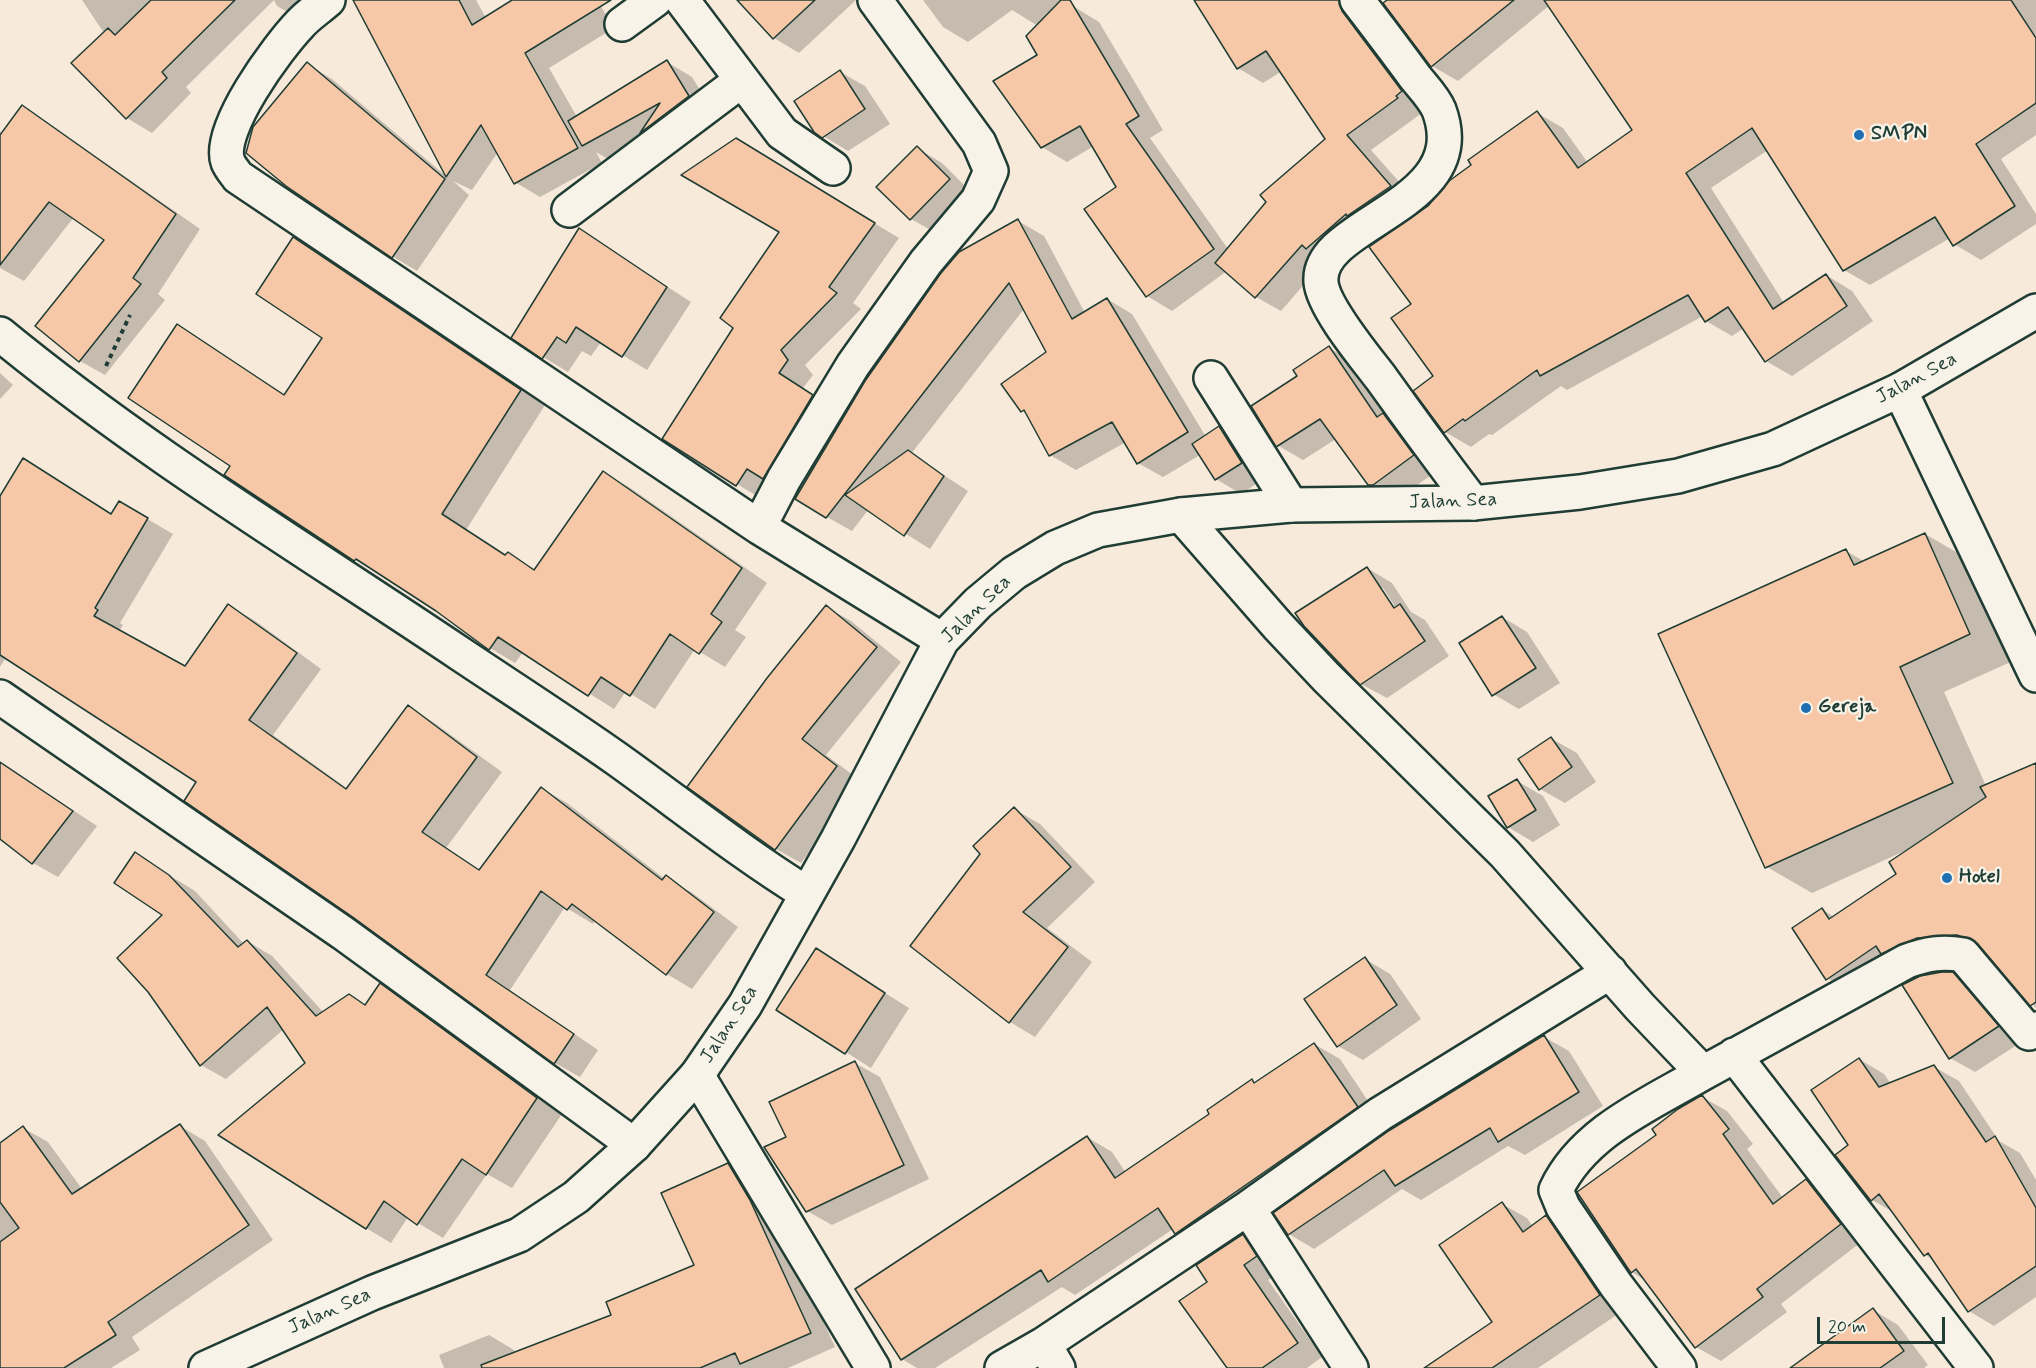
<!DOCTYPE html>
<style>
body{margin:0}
#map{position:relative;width:2036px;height:1368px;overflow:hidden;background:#f7eadb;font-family:Mynerve,sans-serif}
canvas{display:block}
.scale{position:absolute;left:1817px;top:1317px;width:128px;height:27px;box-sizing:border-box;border:3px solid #1f3d34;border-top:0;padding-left:8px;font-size:18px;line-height:21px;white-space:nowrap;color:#1f3d34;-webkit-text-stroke:4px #f7f3e8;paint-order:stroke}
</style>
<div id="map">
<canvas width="2036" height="1368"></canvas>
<div class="scale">20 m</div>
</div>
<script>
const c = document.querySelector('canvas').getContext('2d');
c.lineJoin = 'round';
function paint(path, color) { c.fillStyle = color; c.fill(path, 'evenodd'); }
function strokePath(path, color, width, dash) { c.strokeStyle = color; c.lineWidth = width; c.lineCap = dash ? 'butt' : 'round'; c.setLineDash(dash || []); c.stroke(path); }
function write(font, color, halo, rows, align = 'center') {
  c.font = font + ' Mynerve,sans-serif'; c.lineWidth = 4.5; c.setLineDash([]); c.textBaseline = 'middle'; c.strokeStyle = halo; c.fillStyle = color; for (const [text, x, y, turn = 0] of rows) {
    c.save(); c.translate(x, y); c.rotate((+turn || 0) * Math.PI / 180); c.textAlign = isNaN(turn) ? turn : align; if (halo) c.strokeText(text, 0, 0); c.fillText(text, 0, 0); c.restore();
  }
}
const shadow = new Path2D(`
 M82 0H334L303 21 277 6 274 0 186 87 191 93 152 133 127 118 104 33Z
 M360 0H476L486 18 515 0H597L614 28 549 68 577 117 667 62 692 77 713 111 649 137 608 159 596 152 602 163 540 197 515 182 498 152 472 190 453 181 469 195 417 271 392 256 307 64 332 79 447 177 357 4Z
 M744 0H856L799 53 774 38 741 3Z
 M923 0H1063L1099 22 1163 130 1150 138 1228 249 1327 139 1282 71 1263 83 1238 68 1200 0H1360L1427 106 1421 111 1422 113 1371 150 1416 201 1326 259 1281 311 1256 297 1227 271 1172 311 1147 296 1118 187 1094 146 1067 162 1042 147 1038 26 1012 10 968 42 943 27Z
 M1389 0H1556L1458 81 1432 66 1385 3Z
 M1606 0H2036V135L2001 159 2036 214V224L1981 260 1954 244 1950 238 1870 285 1844 270 1768 150 1711 188 1784 303 1826 275 1852 291 1873 321 1792 376 1766 361 1744 328 1732 336 1706 321 1703 316 1567 390 1561 386 1492 435 1489 434 1471 447 1445 432 1435 377 1413 304 1429 207 1537 113 1563 128 1588 163 1634 131Z
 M840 72 865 86 890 124 848 151 823 136Z
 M22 107 47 122 200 229 158 294 165 300 105 375 80 361 106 239 74 217 24 281 0 268V131L2 135Z
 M917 148 942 163 974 195 936 233 911 219Z
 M761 155 899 238 853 303 861 309 805 365 813 375 803 388 837 410 762 499 737 484 735 327 781 231Z
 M1018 221 1044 236 1085 313 1107 299 1132 314 1206 437 1219 428 1244 443 1266 477 1241 494 1216 479 1200 455 1163 477 1138 463 1126 442 1076 470 1050 455 1028 415 1022 411 1048 352 1024 309 911 454 968 491 930 549 868 510 852 531 827 517Z
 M579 230 691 302 647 370 601 342 591 356 582 351 568 372 543 357Z
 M294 239 545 405 466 530 507 556 508 554 536 570 604 473 629 487 767 583 735 630 746 637 725 667 695 649 655 709 626 691 614 709 523 652 515 663 490 648 437 609 355 560 226 475 232 465 177 326 286 395 324 338Z
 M1329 348 1354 362 1438 470 1398 499 1369 484 1336 439 1303 460 1277 445 1299 376Z
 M0 373 13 385 0 399Z
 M0 498 112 515 120 503 173 534 120 623 123 625 119 631 185 668 229 606 254 620 321 669 273 735 348 789 408 707 433 722 502 772 446 848 481 871 542 789 567 803 665 879 691 892 738 927 692 989 667 974 595 920 593 924 565 907 510 990 598 1050 580 1077 555 1063 355 916 198 781 6 657 0 667Z
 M1925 534 1970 560 2015 660 1944 692 1986 786 2036 765V1008L1985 950H1951L1852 993 1827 978 1822 909 1834 917 1898 874 1909 849 1812 893 1767 867 1846 551 1865 562Z
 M1367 568 1392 583 1411 612 1425 620 1449 656 1387 698 1361 684ZM1379 588H1383L1399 613 1396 615Z
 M826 607 851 621 901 662 826 755 861 781 801 863 776 849Z
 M1502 617 1527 632 1560 683 1519 709 1493 694Z
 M1552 739 1577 753 1596 782 1565 803 1540 789Z
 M0 762 97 826 58 877 33 863 0 837Z
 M1517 781 1543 796 1560 825 1533 842 1508 827Z
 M1014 809 1040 824 1095 882 1047 928 1092 962 1035 1037 1010 1022 912 946Z
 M135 854 195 891 244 944 247 941 272 956 324 1013 366 1006 380 985 405 999 562 1114 512 1188 487 1174 443 1238 408 1217 391 1243 366 1228 307 1063 284 1029 226 1079 201 1065 165 915Z
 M816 950 909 1008 871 1068 778 1009Z
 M1365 959 1390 974 1421 1019 1363 1060 1338 1046Z
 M1953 974 1978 989 2023 1041 1975 1072 1950 1058Z
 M1544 1037 1569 1051 1603 1106 1525 1155 1508 1146 1421 1200 1402 1189 1314 1249 1289 1234Z
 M1314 1044 1340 1059 1382 1122 1201 1248 1173 1229 1075 1295 1062 1287 935 1368H917L902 1359 1087 1137 1112 1152 1126 1173 1211 1114 1252 1081 1256 1084Z
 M1859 1059 1884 1074 1891 1084 1934 1067 1959 1081 1999 1141 2020 1153 2036 1180V1297L1994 1326 1969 1311 1935 1260 1925 1255 1895 1213 1872 1200 1851 1145Z
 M855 1063 880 1077 929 1179 832 1225 807 1211 788 1138Z
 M1702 1097 1727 1111 1753 1144 1747 1149 1783 1198 1806 1180 1831 1195 1865 1239 1781 1304 1787 1312 1721 1361 1696 1347 1646 1281 1632 1272 1658 1135Z
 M180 1126 205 1141 273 1240 132 1337 140 1350 111 1368H0V1145L23 1128 48 1142 82 1189Z
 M728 1165 753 1179 775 1216 835 1347 788 1368H444L439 1355 489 1335 514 1350 516 1354 613 1316 696 1266Z
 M1502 1204 1527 1218 1533 1227 1546 1217 1571 1231 1624 1310 1538 1368H1426L1494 1323Z
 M1243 1236 1268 1250 1281 1271 1268 1280 1322 1357 1307 1368H1228L1209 1282Z
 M1873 1310 1898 1325 1928 1365 1924 1368H1812Z`);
const building = new Path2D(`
 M151 0H235L162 72 167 78 126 119 71 63 108 28 115 35Z
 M353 0H459L472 25 512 0H611L525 53 578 148 514 184 481 125 446 177Z
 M737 0H815L773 39Z
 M1061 0H1070L1139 116 1126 124 1214 249 1146 297 1084 209 1116 187 1080 126 1041 148 993 81 1037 55 1026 36Z
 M1194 0H1339L1342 11 1402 91 1396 96 1398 98 1347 135 1391 186 1347 216 1346 214 1306 249 1302 245 1255 298 1215 263 1266 202 1260 195 1325 139 1266 51 1237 69Z
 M1387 0H1514L1431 67 1383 3Z
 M1544 0H2011L2036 38V103L1976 144 2015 206 1953 246 1935 217 1843 271 1752 128 1686 173 1773 309 1826 274 1847 306 1765 362 1728 307 1705 322 1688 295 1540 376 1537 370 1465 421 1463 419 1444 433 1413 391 1433 376 1391 318 1411 304 1369 247 1428 206 1449 181 1471 165 1468 160 1537 111 1578 168 1632 130Z
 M667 60 689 96 640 133 660 103 582 146 568 121Z
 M307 62 445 179 392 258 286 186 246 153 253 127Z
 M840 70 865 109 822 138 814 132 794 101Z
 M22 105 176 214 133 278 141 284 79 362 35 326 104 240 49 202 0 265V135Z
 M736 138 875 223 829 287 837 293 781 350 788 360 779 373 813 395 763 479 747 469 736 486 662 439 733 328 720 318 779 232 681 175Z
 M917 146 950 179 910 220 876 187Z
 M1018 219 1072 319 1107 298 1188 432 1137 464 1112 422 1049 456 1024 410 1021 412 1001 384 1046 352 1009 283 826 518 795 499 865 381 941 273 959 252Z
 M579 228 667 287 622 357 576 327 566 343 557 337 542 359 511 338Z
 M293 237 521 390 442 514 505 555 508 552 534 570 603 471 742 568 711 614 722 622 699 654 670 634 630 696 601 677 588 696 498 637 489 650 436 611 356 559 354 561 224 475 230 466 128 398 177 324 284 395 322 338 256 294Z
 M1329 346 1377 417 1383 413 1414 455 1373 485H1368L1320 419 1276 447 1251 406 1297 376 1293 370Z
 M1219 426 1242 463 1215 480 1192 444Z
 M908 450 944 476 904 536 845 495Z
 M23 458 111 514 119 501 148 518 95 608 98 610 94 616 185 666 228 604 297 653 249 720 346 789 408 705 477 757 422 832 479 870 541 787 662 880 666 875 714 912 666 975 572 904 567 910 541 891 486 975 574 1034 554 1064 354 918 184 801 196 782 0 655V496Z
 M1925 533 1970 634 1900 667 1953 783 1765 868 1658 634 1846 549 1854 565Z
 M1367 567 1394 608 1400 604 1425 641 1360 685 1304 626 1295 613Z
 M826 605 877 647 802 739 837 766 775 850 687 787 767 678Z
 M1502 616 1536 668 1492 696 1459 643Z
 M1551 737 1572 767 1539 790 1518 759Z
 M0 762 73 811 32 864 0 839Z
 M2036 763V1002L2030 1006 1977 943 1957 935 1917 938 1881 954 1876 946 1826 980 1792 928 1822 908 1829 919 1896 874 1889 862 1986 797 1980 787Z
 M1517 779 1536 810 1507 828 1488 796Z
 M1014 807 1071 867 1023 912 1068 947 1009 1023 910 946 980 854 973 846Z
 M135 852 169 875 238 947 247 940 316 1016 349 994 365 1005 380 983 537 1098 486 1175 462 1159 417 1225 384 1201 366 1229 218 1135 305 1063 267 1007 200 1066 148 992 117 958 162 915 114 883Z
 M816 948 885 993 845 1054 776 1010Z
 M1365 957 1397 1005 1337 1047 1304 999Z
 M1942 972H1953L1999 1026 1949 1059 1902 985 1920 976Z
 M1544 1035 1579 1092 1498 1142 1490 1128 1395 1186 1384 1170 1288 1235 1273 1213 1390 1130Z
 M1314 1043 1358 1107 1175 1234 1158 1208 1048 1282 1041 1270 901 1360 855 1289 1087 1136 1115 1178 1209 1114 1207 1110 1252 1079 1254 1083Z
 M1859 1058 1879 1087 1934 1065 1986 1142 1995 1136 2036 1208V1266L1968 1312 1928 1253 1924 1256 1879 1194 1871 1201 1835 1155 1848 1145 1811 1090Z
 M855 1061 904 1165 806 1212 764 1147 786 1137 769 1102Z
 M1702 1095 1729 1129 1723 1134 1773 1204 1806 1179 1841 1224 1757 1289 1763 1297 1695 1348 1636 1269 1631 1273 1577 1192 1656 1135 1652 1129 1678 1109Z
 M180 1124 249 1225 108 1322 116 1335 64 1368H0V1242L19 1228 0 1202V1143L23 1126 72 1194Z
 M728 1163 750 1200 811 1333 740 1364 735 1353 700 1368H482L481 1365 611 1315 606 1302 694 1265 661 1193Z
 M1502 1202 1523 1232 1546 1215 1600 1295 1492 1368H1424L1492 1322 1439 1245Z
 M1243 1234 1257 1256 1244 1265 1298 1343 1262 1368H1227L1179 1301 1207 1282 1196 1265Z
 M1873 1308 1904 1351 1880 1368H1790Z`);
const path = new Path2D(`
 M106 366 130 315`);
const street = new Path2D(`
 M328 0C319 8 308 15 300 24 278 47 216 130 228 162 230 167 235 173 238 177L759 527 942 640
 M682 0 782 133 833 168
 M1357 0C1377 26 1396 51 1415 77 1423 87 1434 98 1439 110 1475 207 1316 221 1321 282 1323 307 1365 357 1381 378 1411 420 1442 462 1473 503
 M622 24 655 0
 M569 210 742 80
 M0 334C146 454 306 550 462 655 513 689 566 723 617 759 680 804 740 852 806 893
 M1211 378 1291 505
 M1900 390 2036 675
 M1181 515 1278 626 1326 677 1505 854 1640 1007 1703 1073C1650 1104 1583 1132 1556 1190L1563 1207 1616 1285 1679 1368
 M759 527 784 479 853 365 926 262 978 200 991 171 979 143 875 0
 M0 697 343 933 634 1145
 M1734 1055 1976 1368
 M1703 1073 1907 961C1927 954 1942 951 1963 955L2029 1033 2036 1029
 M697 1075 873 1368
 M1248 1208 1351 1368
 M1002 1368 1044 1344
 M1058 1368 1044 1344 1248 1208 1380 1114 1610 972`);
const secondary = new Path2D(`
 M206 1368 372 1293 519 1235 576 1197 634 1145 697 1075 745 1005 838 839 942 640 978 603 1014 573 1055 548 1098 530 1181 515 1291 505 1473 503 1580 492 1678 476 1773 449 1900 390 2036 311`);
const markers = [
 [1859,135,6,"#1f6fb2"],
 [1806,708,6,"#1f6fb2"],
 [1947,878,6,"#1f6fb2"]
];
const poiNames = [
 ["SMPN",1871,135],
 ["Gereja",1818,708],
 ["Hotel",1959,878]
];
const streetNames = [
 ["Jalan Sea",1917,379,-28],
 ["Jalan Sea",1453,502,-2],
 ["Jalan Sea",977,610,-44],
 ["Jalan Sea",730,1025,-57],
 ["Jalan Sea",330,1312,-24]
];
paint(shadow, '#0003');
paint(building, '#f7c8a7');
strokePath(building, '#1f3d34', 1.5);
strokePath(street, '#1f3d34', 38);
strokePath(secondary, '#1f3d34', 38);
strokePath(path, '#1f3d34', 4, [4.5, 4.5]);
strokePath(street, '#f7f3e8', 33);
strokePath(secondary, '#f7f3e8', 33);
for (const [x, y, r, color] of markers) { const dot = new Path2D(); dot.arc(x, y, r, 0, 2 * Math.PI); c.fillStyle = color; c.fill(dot); strokePath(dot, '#f7f3e8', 2); }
write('bold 20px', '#1f3d34', '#f7f3e8', poiNames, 'left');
write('20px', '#1f3d34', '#f7f3e8', streetNames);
</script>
